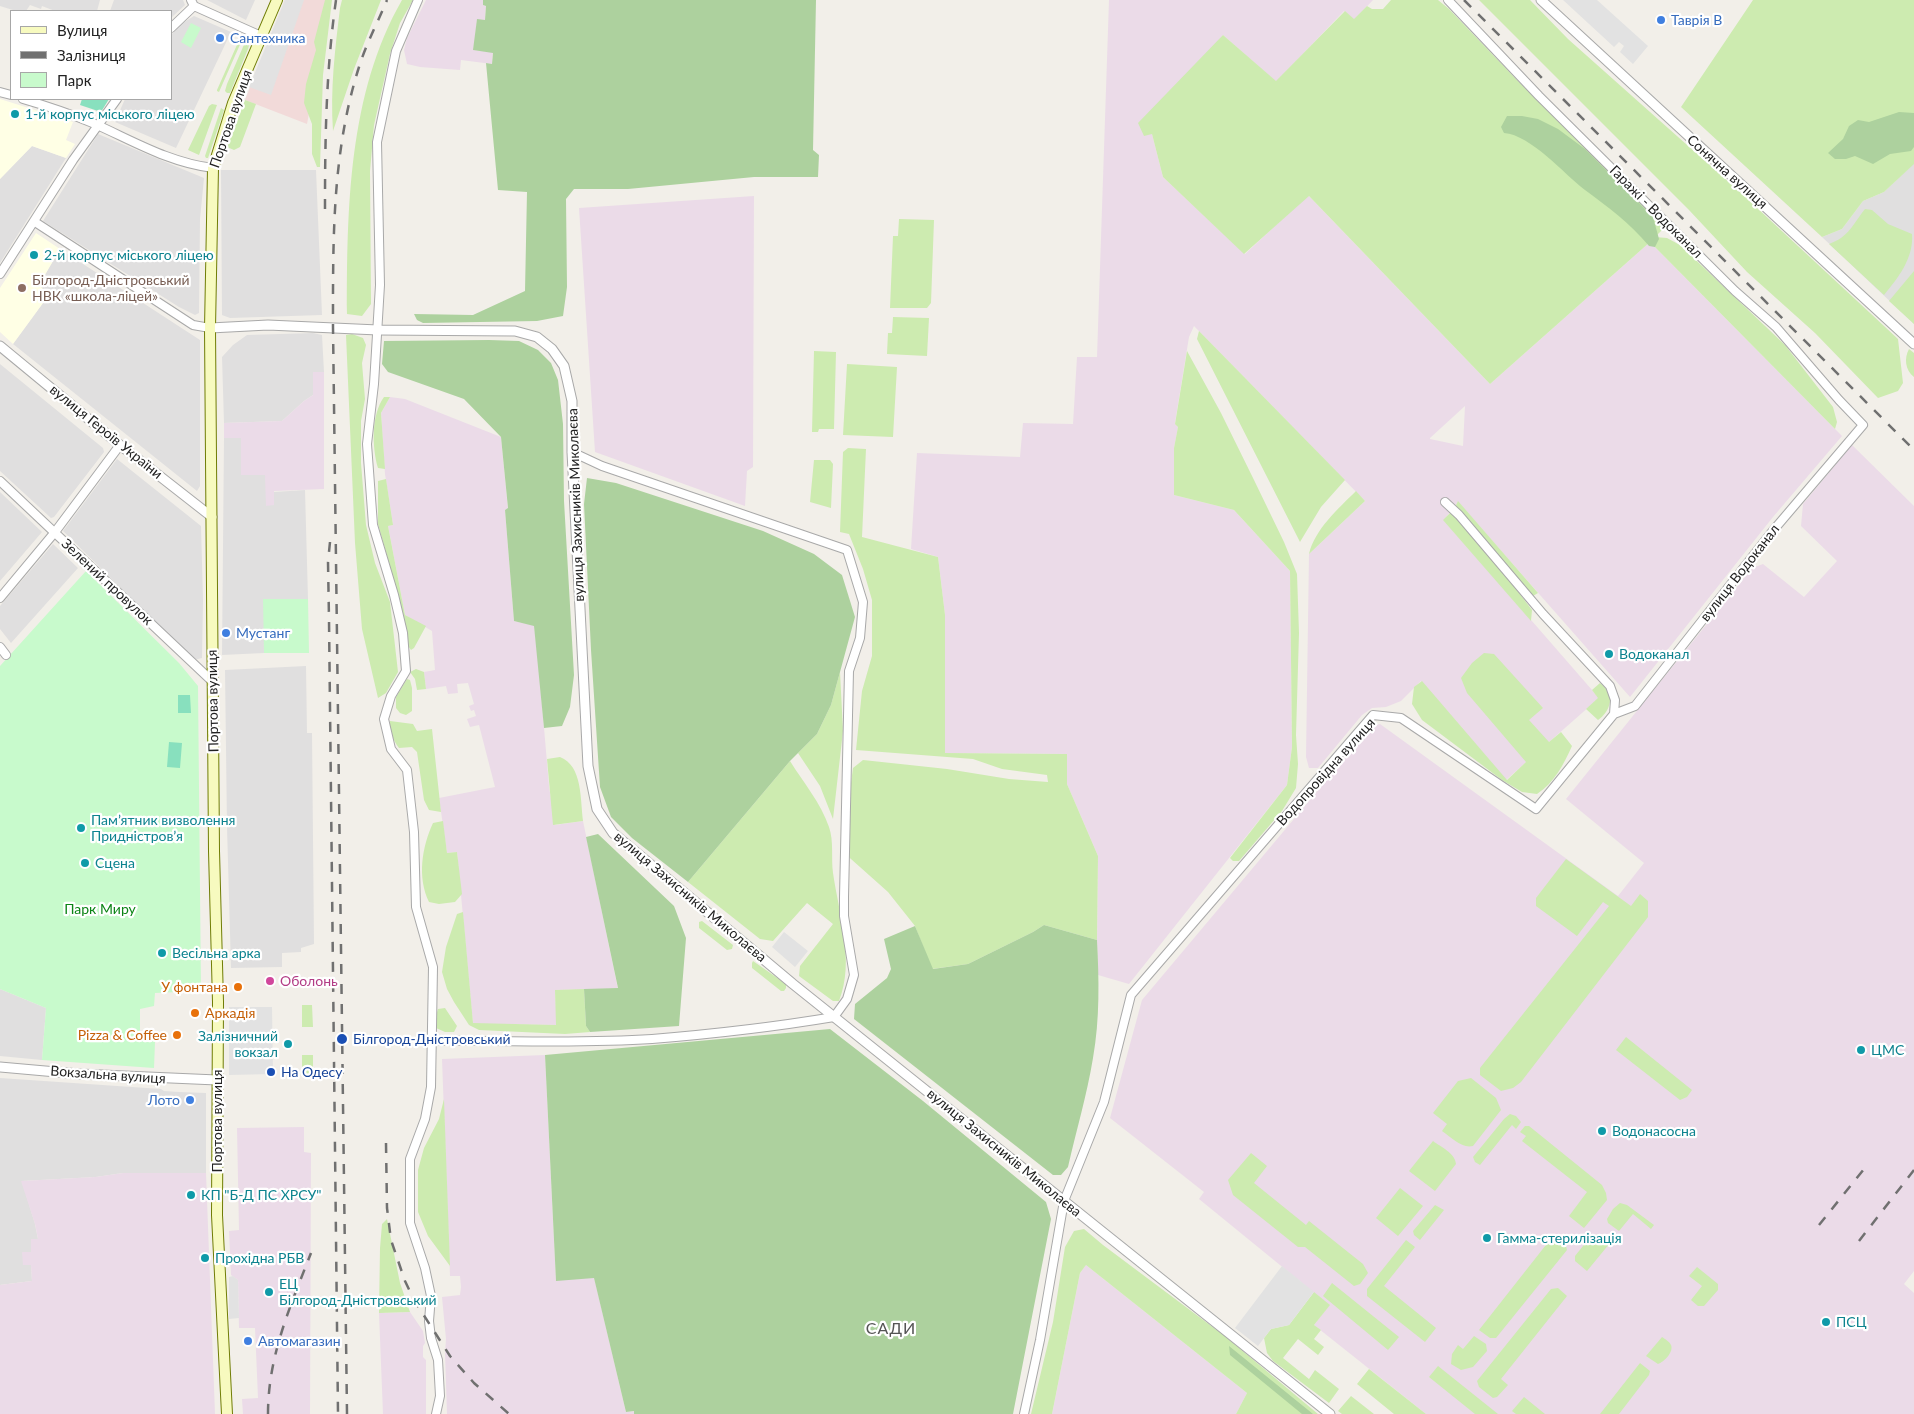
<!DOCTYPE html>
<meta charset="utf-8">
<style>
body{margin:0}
#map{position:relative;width:1914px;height:1414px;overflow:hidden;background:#f2efe9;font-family:Lato,sans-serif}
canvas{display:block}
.legend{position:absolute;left:10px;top:10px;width:162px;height:90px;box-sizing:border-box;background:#fff;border:1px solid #a7a7a7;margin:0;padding:6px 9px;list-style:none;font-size:15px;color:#222}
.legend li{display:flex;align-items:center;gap:10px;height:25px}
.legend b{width:25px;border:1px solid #a7a7a7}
</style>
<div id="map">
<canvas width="1914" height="1414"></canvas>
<ul class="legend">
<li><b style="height:6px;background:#f7fabf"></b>Вулиця</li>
<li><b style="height:6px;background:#707070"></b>Залізниця</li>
<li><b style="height:14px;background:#c8facc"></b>Парк</li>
</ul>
</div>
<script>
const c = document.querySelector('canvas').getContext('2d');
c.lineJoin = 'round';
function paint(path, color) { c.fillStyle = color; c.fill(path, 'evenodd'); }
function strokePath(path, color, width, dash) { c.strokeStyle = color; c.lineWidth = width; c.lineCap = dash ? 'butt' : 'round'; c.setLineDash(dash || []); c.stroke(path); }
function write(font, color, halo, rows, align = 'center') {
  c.font = font + ' Lato,sans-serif'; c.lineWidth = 4.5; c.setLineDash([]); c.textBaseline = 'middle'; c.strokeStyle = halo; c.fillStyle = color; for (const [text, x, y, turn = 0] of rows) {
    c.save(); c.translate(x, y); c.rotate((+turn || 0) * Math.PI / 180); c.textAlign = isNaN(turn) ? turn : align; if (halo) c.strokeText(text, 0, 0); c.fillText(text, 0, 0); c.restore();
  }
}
const residential = new Path2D(`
 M0 0H100L97 11H55L42 6 41 9 30 5 26 11H16L0 6Z
 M114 0H183L185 5 171 18V11H110Z
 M207 0H255L246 20Z
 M194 16 231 32 176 148 115 122 125 99H171V35L181 24Z
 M98 134 204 178 200 219 199 313 195 315 179 307 43 221Z
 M32 146 66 158 0 263V179Z
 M1913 164H1914V324L1822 237 1842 229 1863 201 1884 192Z
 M221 170H316L322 315 230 318 222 315Z
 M60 249 200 340V486L197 491 13 344 43 303 37 298 39 285Z
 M313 333 322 335 324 372 313 373V395L304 401 282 421 224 423 222 357 233 345 247 335Z
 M0 364 103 448 104 452 54 517 51 518 0 471Z
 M224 438H241V475H265L274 492 305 490 308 599H264V653L222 655Z
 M117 459 201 526 203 600 202 658 194 660 63 531Z
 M0 492 42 532 0 581Z
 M53 544 78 568 11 643 0 629V606Z
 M306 666 307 733H312L314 944 301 948V952L282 953V967L231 968 227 827 225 670Z
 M0 989 46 1008 42 1060 0 1056Z
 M0 1078 161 1089 164 1091 179 1092 206 1093V1173H123L96 1177 22 1181 35 1224 38 1239 31 1252H23L31 1265 32 1281 0 1285Z`);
const commercial = new Path2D(`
 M285 0H330L307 124 245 100Z`);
const industrial = new Path2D(`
 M426 0H483V5L486 6 485 20H477L474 50 493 52 492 64 461 60 460 70 420 67 407 64 404 50 407 38Z
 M1109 0H1373L1354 20 1344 11 1276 82 1223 35 1152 134 1163 177 1245 254 1308 195 1490 384 1650 242 1842 436 1773 517 1630 697 1458 502 1444 520 1599 698 1506 780 1421 681 1401 701 1386 707 1372 708 1362 715 1318 768H1309L1306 757 1309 554 1365 501 1194 326 1189 337 1175 423 1178 427 1174 448V495L1234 510 1290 571 1292 747 1287 785 1129 984 1098 975 1097 940 1098 856 1067 784V754L945 753V615L938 557 911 549 917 453 1020 457 1023 423 1073 424 1077 357H1097ZM1465 406 1463 446 1430 439V438Z
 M754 196 753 467 747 471 745 506 595 452 579 208Z
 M313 372H324V489L274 491V505L266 506 265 475H241V438H224V423L282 421 304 401 313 395Z
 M390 397 405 399 501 437 508 509 505 510 514 621 534 625 538 658 549 786 555 825 583 821 618 989 555 990 557 1025 473 1024 457 852 447 853 439 798 495 787 479 725 470 727 467 719 476 716 474 710 471 711 469 706 474 704 468 683 457 684 458 693 448 694 446 686 426 689 424 672 435 670 432 631 405 615 388 526 393 525 385 474 381 413Z
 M1852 445 1914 506V1271L1904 1284 1914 1293V1414H1426L1314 1325 1329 1305 1199 1199 1204 1192 1110 1118 1142 1000 1372 726 1380 724 1618 896 1644 863 1566 799 1752 568 1763 564 1804 597 1837 561 1801 526 1803 504Z
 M545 1055 556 1280 594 1277 626 1412 634 1411V1414H447L445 1353 446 1339 442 1297 460 1295 461 1287 460 1276H450L442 1059Z
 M304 1127V1152L311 1153 310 1414H243L242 1399 258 1398 255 1328H239L238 1280 231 1275 229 1231 239 1230 237 1128Z
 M123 1173H206L215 1414H0V1285L32 1281 31 1265H23L22 1252H31V1239H38L35 1224 21 1181 96 1177Z
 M1086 1265 1247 1393 1236 1414H1052L1080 1273Z
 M410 1312 423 1331 425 1343 423 1346V1357L426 1360V1414H383L379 1313Z`);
const education = new Path2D(`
 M0 99 73 122 66 140 75 144 66 158 32 146 0 179Z
 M36 233 60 249 39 285 43 289 37 298 43 303 13 344 0 332V288Z`);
const grass = new Path2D(`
 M325 0H332L323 75 320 167H317L312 154V124L304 103 306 84 316 50 314 42Z
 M342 0H381L354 69 333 131C330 90 335 49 340 8Z
 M402 0H413L400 23 390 54 374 125 370 171 371 304 362 316 347 314C347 210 348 94 402 0Z
 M1391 0H1438L1449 9 1517 80 1660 222 1662 230 1655 237 1667 238 1680 245 1785 345 1833 407 1837 422 1835 429 1650 242 1490 384 1309 196 1244 254 1163 177 1152 134 1144 136 1138 123 1223 35 1276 81 1345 11 1354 19 1367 6 1372 9H1383Z
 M1479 0H1530L1568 39 1741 193 1898 339 1903 383 1898 391 1878 398 1815 333 1747 272 1689 210Z
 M1753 0H1914V164L1884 192 1863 201 1842 229 1822 237 1681 107Z
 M240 38 242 40 219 92 217 91V90Z
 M248 39 250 42 248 49 230 93H227L225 91 227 84 246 40Z
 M245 100 256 104 240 147 234 150 227 147Z
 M212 104 217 105 199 155 188 150 209 106Z
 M221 108 224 110 208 158H206L205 156Z
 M1865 209 1872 210 1888 224 1912 234C1914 258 1898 278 1884 295L1829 244C1849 237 1853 224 1865 209Z
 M899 219 934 220 931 303 927 308H890L893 236H898Z
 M1914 271V324L1889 301Z
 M893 317 929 318 927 356 887 354 888 333H892Z
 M1199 331 1345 480 1321 507 1300 542 1197 339Z
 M352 334 363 338 366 345 362 363 365 399 361 421V463L366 525 375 563 390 602 398 672 386 693 378 698 362 629 355 543 346 335Z
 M1909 349 1914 353V377C1905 370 1904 358 1909 349Z
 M814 351 836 352 834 429H819L818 432H812Z
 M1187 351 1221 413 1254 480 1284 542 1297 574 1299 633 1296 735 1298 764 1296 788 1282 811 1239 861H1233L1230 858 1287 785 1292 747 1290 571 1234 510 1174 495V448L1178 427 1175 424Z
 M847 364 897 367 893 437 843 435Z
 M384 397H390L381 413 385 469 378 468C372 447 371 415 384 397Z
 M848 448 866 449 862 537 938 557 945 615V753L1067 754V784L1098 856 1097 940 1044 925 1033 932 968 964 932 969 915 926 888 892 842 851 853 768 863 760 947 769 1009 779 1048 782 1047 775 1002 769 973 759 856 750 862 691 872 656V600L863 569 849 534 840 532 843 452Z
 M814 460H830L833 464 831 508 810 502Z
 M386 479 393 525 388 526 405 615 426 626 414 648 411 650 408 646 400 602 378 524V481Z
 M1356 491 1365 501 1309 554C1315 529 1338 509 1356 491Z
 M1458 501 1538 593 1533 596 1458 510 1456 505Z
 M1450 513 1454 514 1510 581 1532 610 1531 621 1443 520Z
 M1484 653 1494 654 1543 708 1529 720 1549 742 1561 732 1572 746C1564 764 1554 783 1537 794L1522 792 1502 780 1422 720 1412 704 1414 687 1422 681 1507 780 1526 762 1467 693 1461 678 1472 663Z
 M416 669 424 672 426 689 417 690 415 679 410 672Z
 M840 672 843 731 833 819 820 786 798 753 817 734 831 705Z
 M407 679 410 680 412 688V711L406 715 400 713 396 708V697Z
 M1600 683C1603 685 1608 690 1609 693 1613 703 1606 715 1598 720L1586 709 1598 698 1592 690Z
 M390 721 413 724 417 731 432 729 441 812 429 810 424 800 417 752 412 747 399 748C393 740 389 731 390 721Z
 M560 757C583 766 580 800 583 821L553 825 547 759Z
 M790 761C803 782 821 803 829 827 834 841 831 858 833 873 839 914 855 961 839 1001H833L799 976 800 966 833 924 807 903 773 941 760 939 688 882Z
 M443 821 447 853 457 852 462 894 455 902 439 904 429 902C417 877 422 847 433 823Z
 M1566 859 1631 906 1640 894 1648 901V917L1521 1082 1513 1088 1501 1091 1480 1075V1068L1609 906 1603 902 1577 936 1536 906V898Z
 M463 912 473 1023 556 1025 555 990 584 989 586 1026 590 1032 565 1034 479 1030 469 1025 454 1002 447 989 442 972 446 947 457 914Z
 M702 921 733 945 732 949 727 950 699 928V922Z
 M753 961 786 984V988L784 991H781L752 968V963Z
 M302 1005H312L313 1027H302Z
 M445 1008 457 1026 454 1032H445L436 1028 435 1018 438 1009Z
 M1626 1037 1692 1090 1687 1097 1680 1100 1616 1050Z
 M302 1055H313V1076H302Z
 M1471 1078 1496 1098 1501 1110 1473 1146C1462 1149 1451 1137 1442 1131L1447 1124 1433 1113 1458 1081Z
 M444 1099 450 1266 428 1236 418 1212V1170L424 1148 439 1119Z
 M1510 1114 1516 1116 1521 1122 1516 1129 1512 1125 1480 1165 1475 1162 1473 1157 1504 1119Z
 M1525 1126H1529L1602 1185 1606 1193 1607 1200 1584 1228 1569 1216 1587 1192 1522 1141 1526 1136 1520 1132Z
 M1433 1141C1441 1147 1455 1153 1456 1164L1435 1191 1409 1171Z
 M1251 1153 1267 1166 1254 1183 1306 1225 1309 1221 1363 1264 1368 1273 1360 1284 1354 1286 1305 1247H1298L1233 1195 1228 1180Z
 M1400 1188 1423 1206 1398 1236 1376 1218Z
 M1620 1203 1627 1205 1654 1225 1651 1229 1633 1214 1619 1231 1608 1223 1607 1219 1613 1209Z
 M1435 1205 1444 1210 1420 1240 1414 1235 1413 1231Z
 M387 1219 400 1283 410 1312 379 1313 380 1248 382 1224Z
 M1084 1229 1103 1245 1226 1337 1318 1414H1236L1247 1393 1086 1265 1080 1273 1052 1414H1031L1053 1322 1065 1247 1074 1231Z
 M1599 1234 1610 1243 1587 1271 1575 1261V1256L1591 1236Z
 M1553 1236 1566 1246 1567 1250 1496 1338H1490L1479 1330Z
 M1406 1240 1415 1247 1384 1286 1436 1328 1425 1342 1367 1296V1289Z
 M1697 1267 1718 1284V1290L1704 1306H1698L1691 1300 1702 1286 1689 1276Z
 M1332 1283 1399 1337 1388 1350 1323 1296Z
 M1558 1288 1567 1296 1501 1379 1508 1385 1497 1397 1493 1398 1479 1387 1477 1381 1551 1289Z
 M1314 1292 1330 1305 1314 1325 1321 1330 1314 1339 1324 1347 1318 1355 1298 1339 1283 1358 1309 1379 1315 1370 1339 1389 1329 1403 1273 1361 1267 1353 1264 1338 1271 1329 1289 1325Z
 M1474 1336 1486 1344 1487 1351 1473 1367 1461 1370 1451 1364 1452 1354 1458 1345 1463 1349Z
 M1662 1337C1665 1339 1670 1342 1671 1345 1674 1352 1664 1362 1658 1364L1646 1356Z
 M1640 1363 1650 1371 1649 1375 1619 1414H1600Z
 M1438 1366 1498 1414H1475L1429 1377Z
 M1369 1369 1426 1414H1394L1357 1384Z
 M1351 1396 1374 1414H1342L1338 1411Z
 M1524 1397 1545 1414H1516L1512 1411Z`);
const forest = new Path2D(`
 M483 0H816L813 150 819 155 818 177H754L628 189H574L566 199 567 287 563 316 537 321 423 323 417 320 414 314 473 315 525 291 527 192 498 190 486 63 492 64 493 53 473 50 477 19 485 20 486 6 483 5Z
 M1899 112 1914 113V147L1911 151 1890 154 1873 164 1855 156 1846 159H1835L1828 153 1843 139 1849 126 1858 120 1869 122Z
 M1507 116H1522L1538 119 1558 129 1585 149 1653 217 1659 239 1655 247 1649 246C1629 222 1609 208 1585 190 1564 174 1531 135 1504 133L1501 127Z
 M489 340 519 341 538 350 551 363 558 380 563 424 564 501 574 675 570 707 562 726 544 728 534 626 514 621 505 510 508 508 501 437 464 399 388 372 382 364 384 341Z
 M587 478 616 483 763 531 814 554 842 575 855 617 831 705 817 734 790 761 688 882 632 838 611 817 600 787 591 650 584 504Z
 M598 834 674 906 686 938 679 1026 590 1032 586 1026 584 989 618 988 586 837Z
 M1044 925 1097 940C1099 979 1100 1019 1093 1058 1087 1095 1076 1131 1068 1167L1061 1175H1053L854 1019 855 1004 887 978 891 969 884 939 915 926 933 969 968 964 1033 932Z
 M830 1029 923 1101 1046 1202 1051 1219 1013 1414H634V1411L626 1412 594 1278 556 1281 545 1055Z
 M1229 1346 1313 1414H1302L1230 1355Z`);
const park = new Path2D(`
 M191 23 201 28 191 48 181 42Z
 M86 571 179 663 198 686 201 991 155 993 154 1006 140 1009V1035L155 1042 154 1068 42 1060 46 1008 0 989V666Z
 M263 599H308L309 653H264Z`);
const pitch = new Path2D(`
 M82 99H109L101 112 80 105Z
 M178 695H190L191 713H178Z
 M169 742 182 743 180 768 167 767Z`);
const parking = new Path2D(`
 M285 0H304L271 95 249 87Z
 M1563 0H1597L1648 46 1633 64 1620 52 1624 46 1619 42 1614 47Z
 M784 932 808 951 795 967 772 947Z
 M229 1007H272L273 1074 229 1075Z
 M1282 1266 1314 1292 1289 1325 1271 1329 1258 1346 1235 1328Z
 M233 1276 238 1280 239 1318 229 1319V1277Z`);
const minor = new Path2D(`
 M191 0 194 6 261 36
 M418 0 396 51 377 142 380 285 374 384 367 444 373 525 394 595 403 633 406 671 391 696 384 719 391 749 407 770 414 832 416 907 433 967 431 1087 425 1119 410 1159V1223L425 1268 431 1296 429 1321 431 1338 438 1360 440 1396 436 1414
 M1448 0 1539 96 1735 291 1776 327 1839 400 1863 425 1771 533 1635 706 1614 714
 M171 28 194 6
 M0 92 11 95
 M23 99C47 106 71 114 95 124 133 141 170 163 213 168
 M35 222 193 325 210 328
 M0 274 73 160 117 99
 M0 481 214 683
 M0 598 55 532 120 445
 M0 647 6 655
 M432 1041C505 1040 579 1044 652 1039 713 1034 774 1027 834 1017L847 999 854 975 844 916V897L849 671 860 638 863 602 847 550 602 466 572 452
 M1024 1414 1040 1340 1064 1201 1104 1102 1131 995 1373 715 1401 718 1536 809 1614 714 1615 700 1610 686 1543 614 1459 515 1445 502`);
const tertiary = new Path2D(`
 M1541 0 1914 344
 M210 328 268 325 378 330 515 331 537 337 552 349 564 366 572 401V452L588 766 597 809 613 833 793 984 1330 1414
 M0 346 120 445 212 517
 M0 1067 79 1074 217 1080`);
const secondary = new Path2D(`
 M227 1414 217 1215 218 1002 214 851 210 328 213 168 233 103 277 0`);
const rail = new Path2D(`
 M1464 0 1914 450
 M325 209C325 139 326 70 336 0
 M330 542 328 562 329 619 338 1414
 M386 1143 387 1208 391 1240 405 1281 414 1300 450 1356 474 1383 509 1414
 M1819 1225 1864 1169
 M1859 1241 1914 1170
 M268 1414C268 1356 290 1307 311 1253
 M347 1414 333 327C333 239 332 152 359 67 366 44 378 22 387 0`);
const markers = [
 [1661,20,5,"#3f7fe0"],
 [220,38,5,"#3f7fe0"],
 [15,114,5,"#0f9aa8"],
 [34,255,5,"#0f9aa8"],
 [22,288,5,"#8d6e63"],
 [226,633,5,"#3f7fe0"],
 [1609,654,5,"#0f9aa8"],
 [81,828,5,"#0f9aa8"],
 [85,863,5,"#0f9aa8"],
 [162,953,5,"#0f9aa8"],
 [270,981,5,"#d1479c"],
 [238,987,5,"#e8710a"],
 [195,1013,5,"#e8710a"],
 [177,1035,5,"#e8710a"],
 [342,1039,6,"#1a4fb4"],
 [288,1044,5,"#0f9aa8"],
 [1861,1050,5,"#0f9aa8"],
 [271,1072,5,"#1a4fb4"],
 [190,1100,5,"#3f7fe0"],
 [1602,1131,5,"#0f9aa8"],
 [191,1195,5,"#0f9aa8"],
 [1487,1238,5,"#0f9aa8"],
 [205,1258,5,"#0f9aa8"],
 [269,1292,5,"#0f9aa8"],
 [1826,1322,5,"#0f9aa8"],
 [248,1341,5,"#3f7fe0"]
];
const shopNames = [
 ["Таврія В",1671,20],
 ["Сантехника",230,38],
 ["Мустанг",236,633],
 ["Лото",180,1100,"right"],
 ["Автомагазин",258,1341]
];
const cultureNames = [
 ["1-й корпус міського ліцею",25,114],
 ["2-й корпус міського ліцею",44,255],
 ["Водоканал",1619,654],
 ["Пам’ятник визволення",91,820],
 ["Придністров’я",91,836],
 ["Сцена",95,863],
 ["Весільна арка",172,953],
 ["Залізничний",278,1036,"right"],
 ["вокзал",278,1052,"right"],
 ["ЦМС",1871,1050],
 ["Водонасосна",1612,1131],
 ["КП \"Б-Д ПС ХРСУ\"",201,1195],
 ["Гамма-стерилізація",1497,1238],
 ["Прохідна РБВ",215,1258],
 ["ЕЦ",279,1284],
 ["Білгород-Дністровський",279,1300],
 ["ПСЦ",1836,1322]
];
const streetNames = [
 ["Портова вулиця",231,119,-71],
 ["Сонячна вулиця",1727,172,42],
 ["Гаражі - Водоканал",1656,212,45],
 ["вулиця Героїв України",106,432,39],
 ["вулиця Захисників Миколаєва",576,505,-92],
 ["вулиця Водоканал",1740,573,-52],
 ["Зелений провулок",107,582,43],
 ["Портова вулиця",213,701,-91],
 ["Водопровідна вулиця",1326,772,-48],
 ["вулиця Захисників Миколаєва",690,897,40],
 ["Вокзальна вулиця",108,1075,4],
 ["Портова вулиця",217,1121,-90],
 ["вулиця Захисників Миколаєва",1004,1153,39]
];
const educationNames = [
 ["Білгород-Дністровський",32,280],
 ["НВК «школа-ліцей»",32,296]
];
const parkNames = [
 ["Парк Миру",100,909]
];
const hotelNames = [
 ["Оболонь",280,981]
];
const foodNames = [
 ["У фонтана",228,987],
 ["Аркадія",205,1013,"left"],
 ["Pizza & Coffee",167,1035]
];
const transitNames = [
 ["Білгород-Дністровський",353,1039],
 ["На Одесу",281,1072]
];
const quarterNames = [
 ["САДИ",891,1329]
];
paint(residential, '#e0dfdf');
paint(commercial, '#f2dad9');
paint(industrial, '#ebdbe8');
paint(education, '#ffffe5');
paint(grass, '#cdebb0');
paint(forest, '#add19e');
paint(park, '#c8facc');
paint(pitch, '#88e0be');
paint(parking, '#e2e2e2');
strokePath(minor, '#a9a9a9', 10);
strokePath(tertiary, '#a9a9a9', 11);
strokePath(secondary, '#707d05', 12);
strokePath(minor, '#fff', 8);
strokePath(tertiary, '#fff', 9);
strokePath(secondary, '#f7fabf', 10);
strokePath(rail, '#707070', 2.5, [10, 10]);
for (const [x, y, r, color] of markers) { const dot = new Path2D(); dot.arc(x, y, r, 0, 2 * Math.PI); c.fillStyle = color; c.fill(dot); strokePath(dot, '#fff', 2); }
write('14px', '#366cbe', '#fff', shopNames, 'left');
write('14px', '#0d838f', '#fff', cultureNames, 'left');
write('14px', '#222', '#fff', streetNames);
write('14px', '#785e54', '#fff', educationNames, 'left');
write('14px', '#0c8416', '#fff', parkNames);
write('14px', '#b23c85', '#fff', hotelNames, 'left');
write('14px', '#c56008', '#fff', foodNames, 'right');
write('14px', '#164399', '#fff', transitNames, 'left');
c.letterSpacing = '1px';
write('16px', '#555', '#fff', quarterNames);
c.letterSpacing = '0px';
</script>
